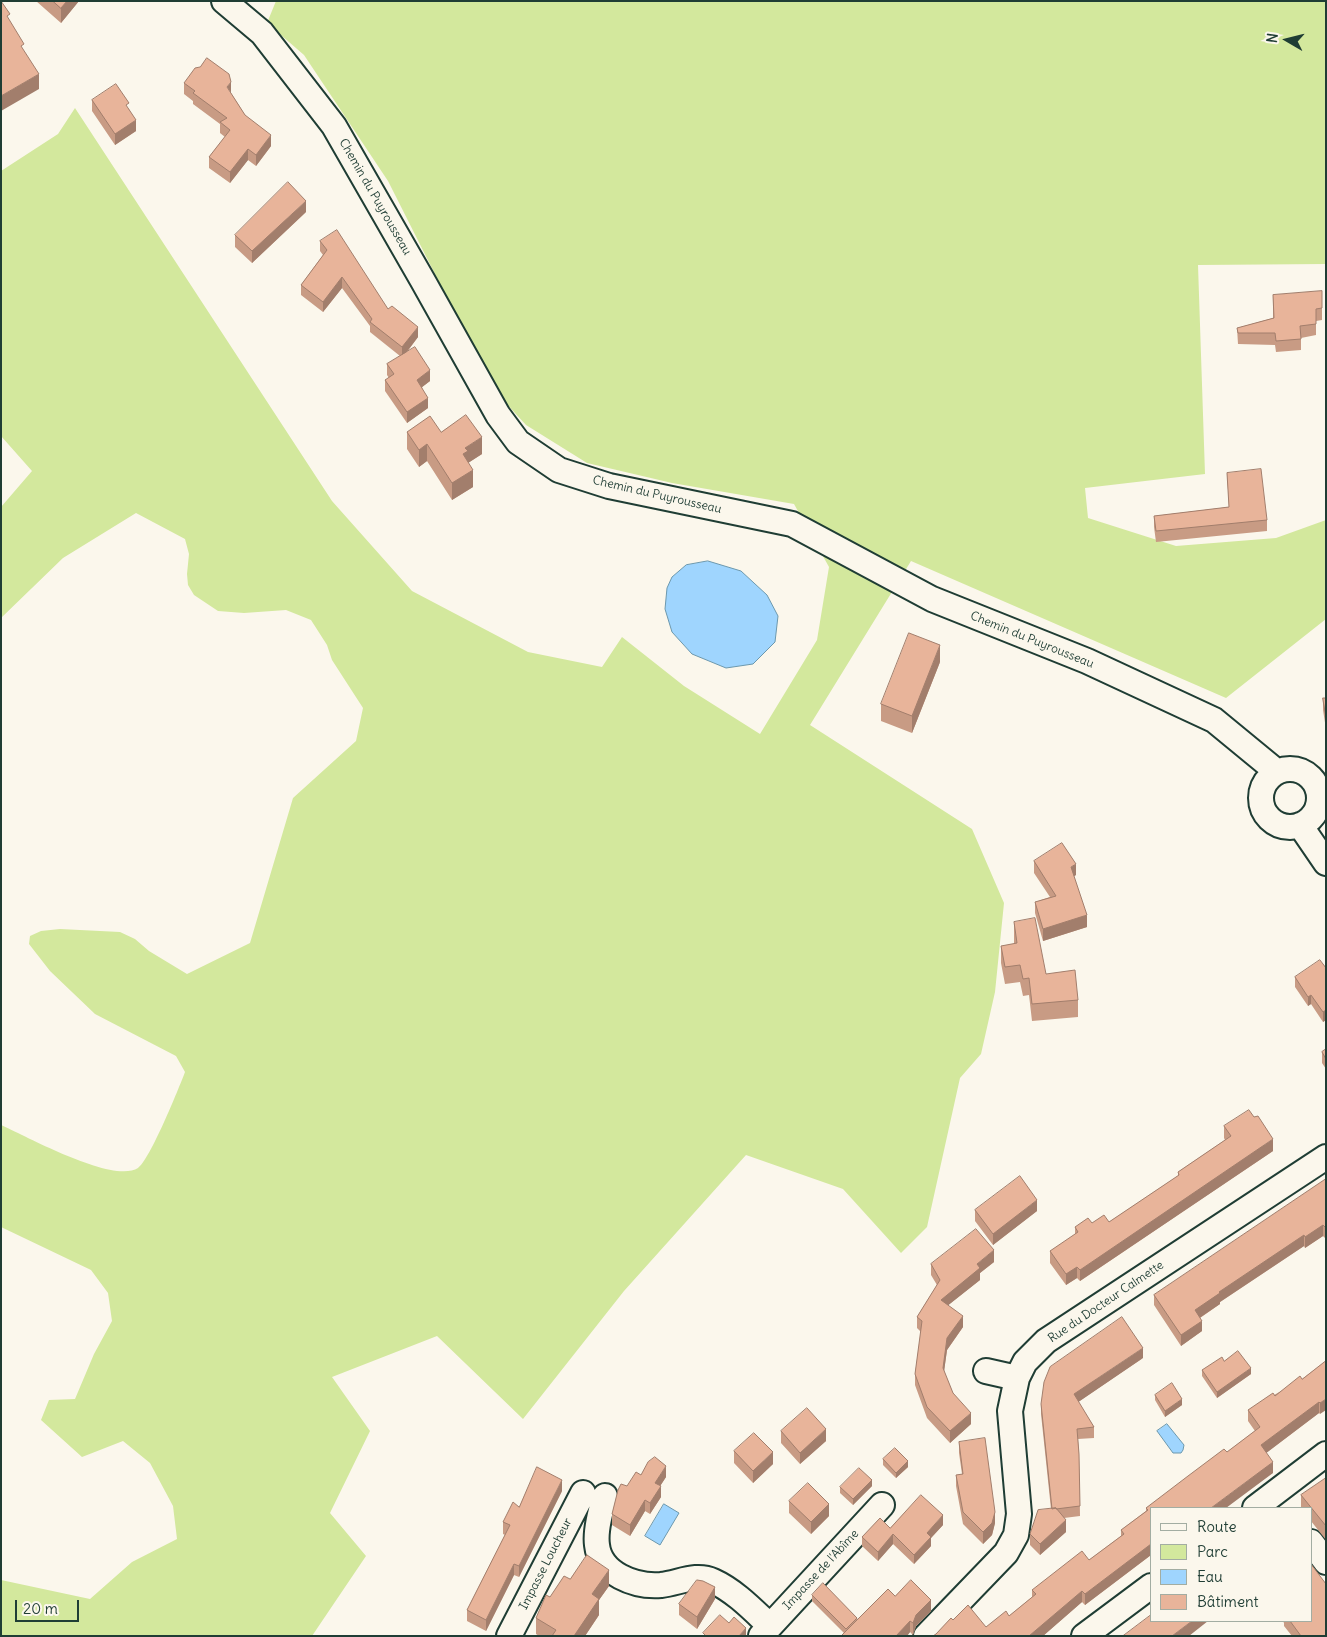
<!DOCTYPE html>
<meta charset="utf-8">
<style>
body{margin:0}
#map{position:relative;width:1327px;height:1637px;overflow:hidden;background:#fbf7ec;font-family:Delius,sans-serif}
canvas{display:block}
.frame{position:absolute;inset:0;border:2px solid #1f3d34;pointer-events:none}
.legend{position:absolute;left:1150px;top:1507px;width:162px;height:115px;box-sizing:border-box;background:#fbf7ec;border:1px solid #a3ada2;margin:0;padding:6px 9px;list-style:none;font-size:15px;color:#1f3d34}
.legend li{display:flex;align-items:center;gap:10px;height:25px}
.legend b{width:25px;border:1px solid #a3ada2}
.north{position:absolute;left:1262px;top:15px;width:50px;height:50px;-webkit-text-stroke:4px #fbf7ec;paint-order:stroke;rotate:278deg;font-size:14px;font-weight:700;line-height:20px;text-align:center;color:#1f3d34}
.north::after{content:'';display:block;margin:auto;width:18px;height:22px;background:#1f3d34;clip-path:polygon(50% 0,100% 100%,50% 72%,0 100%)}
.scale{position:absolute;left:15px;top:1600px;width:64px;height:22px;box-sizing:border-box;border:2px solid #1f3d34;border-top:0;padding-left:6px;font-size:15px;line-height:18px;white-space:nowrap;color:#1f3d34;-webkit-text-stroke:4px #fbf7ec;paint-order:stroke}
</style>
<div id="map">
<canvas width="1327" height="1637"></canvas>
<div class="frame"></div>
<ul class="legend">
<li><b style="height:6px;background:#fbf7ec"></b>Route</li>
<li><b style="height:14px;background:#d3e89d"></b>Parc</li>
<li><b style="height:14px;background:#9fd5fe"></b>Eau</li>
<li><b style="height:14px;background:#e8b49a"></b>Bâtiment</li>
</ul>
<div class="north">N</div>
<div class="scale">20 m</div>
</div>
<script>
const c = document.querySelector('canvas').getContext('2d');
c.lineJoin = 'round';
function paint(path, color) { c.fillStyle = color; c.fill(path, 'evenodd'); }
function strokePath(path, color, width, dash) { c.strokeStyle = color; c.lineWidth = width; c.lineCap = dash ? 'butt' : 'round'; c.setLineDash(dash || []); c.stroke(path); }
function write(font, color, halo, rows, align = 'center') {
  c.font = font + ' Delius,sans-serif'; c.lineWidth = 5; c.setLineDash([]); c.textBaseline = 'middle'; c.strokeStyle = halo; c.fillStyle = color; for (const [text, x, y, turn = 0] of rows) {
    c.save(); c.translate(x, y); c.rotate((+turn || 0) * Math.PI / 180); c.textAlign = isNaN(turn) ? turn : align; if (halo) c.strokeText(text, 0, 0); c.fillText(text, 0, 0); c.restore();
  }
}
const green = new Path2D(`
 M276 1H1326V264L1198 265 1205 474 1085 488 1088 518 1176 546 1276 538 1326 520V619L1226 698 911 561 810 725 972 829 1004 903 995 992 981 1054 960 1078 927 1227 901 1253 843 1189 746 1155 624 1291 523 1419 437 1336 332 1377 370 1431 330 1513 366 1556 312 1636H1V1580L90 1599 132 1562 177 1539 173 1506 150 1463 123 1441 82 1457 41 1420 49 1400 75 1399 94 1354 112 1321 108 1293 91 1270 1 1227V1125C28 1137 113 1184 138 1168 150 1160 179 1088 185 1072L176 1056 95 1014 50 971 29 944 30 936 41 931 60 929 120 932 135 939 149 951 187 974 250 943 293 798 356 741 363 708 332 660 327 645 311 620 286 610 244 613 218 611 194 595 188 585 187 574 189 554 185 539 136 513 63 558 1 618V507L32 471 1 436V171L58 134 75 108 332 501 412 591 528 652 602 667 622 637 684 686 760 734 817 640 829 567 794 504 672 483 587 463 526 425 493 389 388 181 304 55 267 23Z`);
const water = new Path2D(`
 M708 561 741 571 767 595 778 616 775 642 753 664 726 668 692 654 672 632 665 609 667 588 672 577 686 565Z
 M1167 1424 1184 1445 1183 1450 1181 1453H1173L1157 1431Z
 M664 1504 679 1513 660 1545 645 1536Z`);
const street = new Path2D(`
 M224 1 262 33 334 126 423 281 498 415 518 442 559 470 609 486 792 524 932 599 1087 661 1214 720 1276 771
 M1261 798a29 29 0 1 1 58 0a29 29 0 1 1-58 0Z
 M1300 825 1326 863
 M986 1371 1017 1378
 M605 1496C601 1509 595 1531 597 1545 600 1574 635 1587 661 1585 679 1583 696 1573 713 1581 735 1591 753 1610 770 1626
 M1255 1508 1326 1454
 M1311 1542 1326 1562
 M509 1636 583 1493
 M761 1636 882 1505
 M926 1636 1006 1553 1016 1535 1019 1514 1010 1411 1017 1378 1025 1362 1046 1341 1326 1157
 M1084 1636 1151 1586`);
const wall = new Path2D(`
 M36 1H79L61 23Z
 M184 83 231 93 245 115 271 146 256 166 248 160 230 183 209 168V157L225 137 220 133V124L193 104V101L184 94Z
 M92 100 129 109 136 131 115 145 92 111Z
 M306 212 252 263 235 247V235Z
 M320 241 388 309 418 337 407 352 430 381 422 387 428 408 407 423 385 391V380L389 378 387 375V364L400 356 370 332V326L342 288 323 312 301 295V285L323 255 320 251Z
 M1322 291V320L1316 321V335L1301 338V350L1276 352 1275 345 1238 344 1237 328 1273 318V295Z
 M407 432H441L482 454 468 463 473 487 452 500 427 461 419 467 407 449Z
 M1227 473 1267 520V531L1156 542 1154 527V516L1229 507Z
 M940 662 912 733 881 721V704Z
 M1323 698H1326V729L1323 710Z
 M1034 861 1076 875 1074 876 1087 927 1043 941 1035 913V902L1050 897 1034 873Z
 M1014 922 1046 974 1078 1000V1017L1032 1021 1029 995 1023 996 1020 982 1005 984 1001 963V946L1014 944Z
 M1326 968V1020L1323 1022 1311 1004 1308 1006 1295 987V977Z
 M1326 1049V1069L1322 1063V1052Z
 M1224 1126 1273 1151 1080 1281 1077 1278 1066 1285 1050 1263V1251L1075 1235V1227L1092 1223 1109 1222 1178 1176V1172L1225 1140 1224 1138Z
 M1326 1179V1237L1325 1238 1323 1236 1305 1248 1304 1246 1220 1302V1304L1200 1318 1202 1331 1181 1346 1154 1305V1295Z
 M975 1210 1037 1211 993 1245 975 1221Z
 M994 1262 980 1273V1280L948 1305 963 1327 947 1350 944 1371 953 1393 971 1424 950 1443 927 1418 915 1385V1374L921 1332 917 1328V1317L937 1285 931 1275V1264Z
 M1143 1358 1078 1402 1094 1427V1438L1078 1439 1079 1454 1080 1516 1064 1518 1066 1532 1040 1555 1030 1545V1534L1051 1509 1041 1414V1404Z
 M1224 1361 1251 1374 1217 1398 1202 1376V1370Z
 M1326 1361 1320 1414 1319 1413 1266 1453 1273 1473 1151 1508V1555L1085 1605 1082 1602 1043 1636 936 1634 953 1620 986 1627 1009 1616 1032 1597V1590L1089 1560 1121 1536V1530L1146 1511V1508L1227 1452 1255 1431 1248 1421V1410L1302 1379Z
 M1155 1395 1182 1405 1165 1417 1155 1400Z
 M781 1431 826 1441 800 1464 781 1443Z
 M959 1442 995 1523 992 1535 983 1544 963 1524 956 1486V1475L962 1474 959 1453Z
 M734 1451 773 1464 753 1483 734 1463Z
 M883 1459 908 1467 896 1478 883 1465Z
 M641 1475 666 1477 660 1486 661 1497 650 1514 645 1511 630 1536 612 1525V1514L627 1486Z
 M1326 1478V1540L1311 1521V1508H1301V1495Z
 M872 1486 853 1505 840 1493V1487Z
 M562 1491 519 1577 514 1575 486 1631 467 1621V1610L505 1535 503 1534V1522L519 1507Z
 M789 1501 829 1516 811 1534 789 1513Z
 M943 1525 931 1538V1546L914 1564 893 1544 878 1561 862 1546V1537L890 1528Z
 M570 1579 609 1586 599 1600V1615L585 1636H539L536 1634V1618Z
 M812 1595 857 1619 895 1596 931 1611 916 1626 913 1635 910 1632 907 1636H841L844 1633 812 1601Z
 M715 1599 697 1629 679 1615V1604Z
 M1283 1621H1311L1326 1636H1292L1284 1626V1623Z`);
const shadedWall = new Path2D(`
 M67 1H79L61 23V8Z
 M39 74V89L1 111V96Z
 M231 82V93L227 87Z
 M136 120V131L115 145V134Z
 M271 135V146L256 166V155Z
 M248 149V160L230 183V172Z
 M306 201V212L252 263V251Z
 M342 277V288L323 312V302Z
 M418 327V337L402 358V347Z
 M430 370V381L417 391V380Z
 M428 398V408L407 423V412Z
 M482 437V454L468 463 463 454 465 448Z
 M427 444V461L419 467V450Z
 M473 470V487L452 500V483Z
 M940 645V662L912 733V716Z
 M1076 864V875L1071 878V867Z
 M1087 915V927L1043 941V929Z
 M1311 995V1004L1308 1006V997Z
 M1326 1010V1020L1323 1022V1012Z
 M1273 1139V1151L1080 1281V1270Z
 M1037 1200V1211L993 1245V1234Z
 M1323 1225V1236L1305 1248V1237Z
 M1326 1226V1237L1325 1238V1227Z
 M1304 1235V1246L1220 1302V1304L1195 1321V1310L1219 1292Z
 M994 1250V1262L980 1273V1280L941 1311V1300L977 1264Z
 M1077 1267V1278L1066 1285V1274Z
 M963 1316V1327L947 1350 943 1379V1368L947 1338Z
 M1202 1321V1331L1181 1346V1335Z
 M1143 1348V1358L1074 1405V1394Z
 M1251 1368V1374L1217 1398V1392Z
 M1182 1399V1405L1165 1417V1411Z
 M1326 1399V1410L1320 1414V1403Z
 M1319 1402V1413L1261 1457V1445Z
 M971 1413V1424L950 1443V1431Z
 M826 1429V1441L800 1464V1453Z
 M773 1452V1464L753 1483V1471Z
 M908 1461V1467L896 1478V1473Z
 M1273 1462V1473L1226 1508H1211Z
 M666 1466V1477L655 1494V1483Z
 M562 1480V1491L519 1577V1566Z
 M872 1480V1486L853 1505V1499Z
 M661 1486V1497L650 1514V1503Z
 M645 1500V1511L630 1536V1525Z
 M829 1504V1516L811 1534V1522Z
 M995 1512V1523L992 1535 983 1544V1532Z
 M943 1515V1525L931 1538V1546L914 1564V1555L927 1533Z
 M1066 1520V1532L1040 1555V1544Z
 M893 1534V1544L878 1561V1552Z
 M1151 1544V1555L1085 1605V1594Z
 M514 1564V1575L486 1631V1620Z
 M609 1570V1586L599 1600V1615L585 1636H574L592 1594Z
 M715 1587V1599L697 1629V1617Z
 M1082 1591V1602L1043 1636H1029Z
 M931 1600V1611L916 1626 913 1635V1623L916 1615Z
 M910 1621V1632L907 1636H896Z
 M1192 1621H1208L1189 1636H1172Z
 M746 1628V1636H739Z`);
const building = new Path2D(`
 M1 1 10 14 7 16 24 44 21 46 39 74 1 96Z
 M53 1H67L61 8Z
 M207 58 229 74 231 82 227 87 245 115 271 135 256 155 248 149 230 172 209 157 230 130 220 122 227 118 193 93 195 91 184 83 195 68 200 67Z
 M116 84 129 103 126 105 136 120 115 134 92 100Z
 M288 182 306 201 252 251 235 235Z
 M337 230 388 309 392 306 418 327 402 347 370 322 372 319 342 277 323 302 301 285 327 250 320 241Z
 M1322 291V308L1316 309V324L1300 326 1301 339 1276 341 1275 333H1238L1237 328 1274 318 1273 295Z
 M415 347 430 370 417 380 428 398 407 412 385 380 394 374 387 364Z
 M466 415 482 437 465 448 468 451 463 454 473 470 452 483 427 444 419 450 407 432 430 416 441 432Z
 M1261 469 1267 520 1156 531 1154 516 1229 507 1227 473Z
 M909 633 940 645 912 716 881 704Z
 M1323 698H1326V717Z
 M1062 843 1076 864 1071 867 1087 915 1043 929 1035 902 1056 896 1034 861Z
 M1035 918 1046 974 1075 970 1078 1000 1032 1004 1029 978 1023 979 1020 965 1005 967 1001 946 1017 943 1014 922Z
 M1320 960 1326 968V1010L1323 1012 1311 995 1308 997 1295 977Z
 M1326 1049V1059L1322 1052Z
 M1249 1110 1254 1117 1258 1116 1273 1139 1080 1270 1077 1267 1066 1274 1050 1251 1078 1232 1075 1227 1088 1218 1092 1223 1104 1215 1109 1222 1179 1175 1178 1172 1231 1136 1224 1126Z
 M1020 1176 1037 1200 993 1234 975 1210Z
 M1326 1179V1226L1325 1227 1323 1225 1305 1237 1304 1235 1219 1292 1220 1293 1195 1310 1202 1321 1181 1335 1154 1295Z
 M976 1229 994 1250 977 1264 980 1268 941 1300 963 1316 947 1338 943 1368 953 1393 971 1413 950 1431 927 1407 915 1374 922 1321 917 1317 940 1280 931 1264Z
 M1122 1317 1143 1348 1074 1394 1094 1427 1077 1429 1079 1454 1080 1506 1056 1509V1508L1052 1509 1041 1404 1044 1382 1050 1367Z
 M1238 1351 1251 1368 1217 1392 1202 1370 1222 1357 1224 1361Z
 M1326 1361V1399L1320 1403 1319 1402 1261 1445 1273 1462 1211 1508H1151V1544L1085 1594 1082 1591 1029 1636H933L936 1634 951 1618 953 1620 968 1605 986 1627 1006 1611 1009 1616 1036 1594 1032 1590 1082 1551 1089 1560 1124 1534 1121 1530 1148 1510 1146 1508 1188 1476 1224 1449 1227 1452 1260 1427 1248 1410 1273 1393 1275 1396 1300 1376 1302 1379Z
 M1172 1383 1182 1399 1165 1411 1155 1395Z
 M807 1408 826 1429 800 1453 781 1431Z
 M754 1433 773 1452 753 1471 734 1451Z
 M985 1438 995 1512 992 1523 983 1532 963 1512 956 1475 963 1474 959 1442Z
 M895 1448 908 1461 896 1473 883 1459Z
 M655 1457 666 1466 655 1483 661 1486 650 1503 645 1500 630 1525 612 1514 618 1490 621 1484 627 1486 636 1472 641 1475 648 1462Z
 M537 1467 562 1480 519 1566 514 1564 486 1620 467 1610 510 1525 503 1522 513 1502 519 1507Z
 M859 1468 872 1480 853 1499 840 1487Z
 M1326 1478V1526L1301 1495Z
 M808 1483 829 1504 811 1522 789 1501Z
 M921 1495 943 1515 927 1533 931 1537 914 1555 893 1534 878 1552 862 1537 880 1518 890 1528Z
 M1056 1508 1066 1520 1040 1544 1030 1534 1038 1510Z
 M587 1555 609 1570 592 1594 599 1599 574 1636H552L556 1630 536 1618 546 1595 550 1597 564 1576 570 1579Z
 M1311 1564 1326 1584V1636H1301L1290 1621H1311Z
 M697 1580 703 1581 715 1587 697 1617 679 1604Z
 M911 1580 931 1600 916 1615 913 1623 910 1621 896 1636H841L888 1589 895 1596Z
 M823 1583 857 1618 846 1629 812 1595Z
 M720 1615 729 1623 734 1617 746 1628 739 1636H706L703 1633Z
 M1151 1615V1621H1192L1172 1636H1123Z`);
const streetNames = [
 ["Chemin du Puyrousseau",375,197,60],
 ["Chemin du Puyrousseau",657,495,13],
 ["Chemin du Puyrousseau",1032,640,22],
 ["Rue du Docteur Calmette",1106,1302,-34],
 ["Impasse Loucheur",546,1564,-63],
 ["Impasse de l'Abîme",821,1570,-47]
];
paint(green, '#d3e89d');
paint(water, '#9fd5fe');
strokePath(water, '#6c98ad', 1);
strokePath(street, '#1f3d34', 28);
strokePath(street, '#fbf7ec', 24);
paint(wall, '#c89b84');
paint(shadedWall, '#a27e6c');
paint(building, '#e8b49a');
strokePath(building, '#a27e6c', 1);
write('12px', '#1f3d34', '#fbf7ec', streetNames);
</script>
